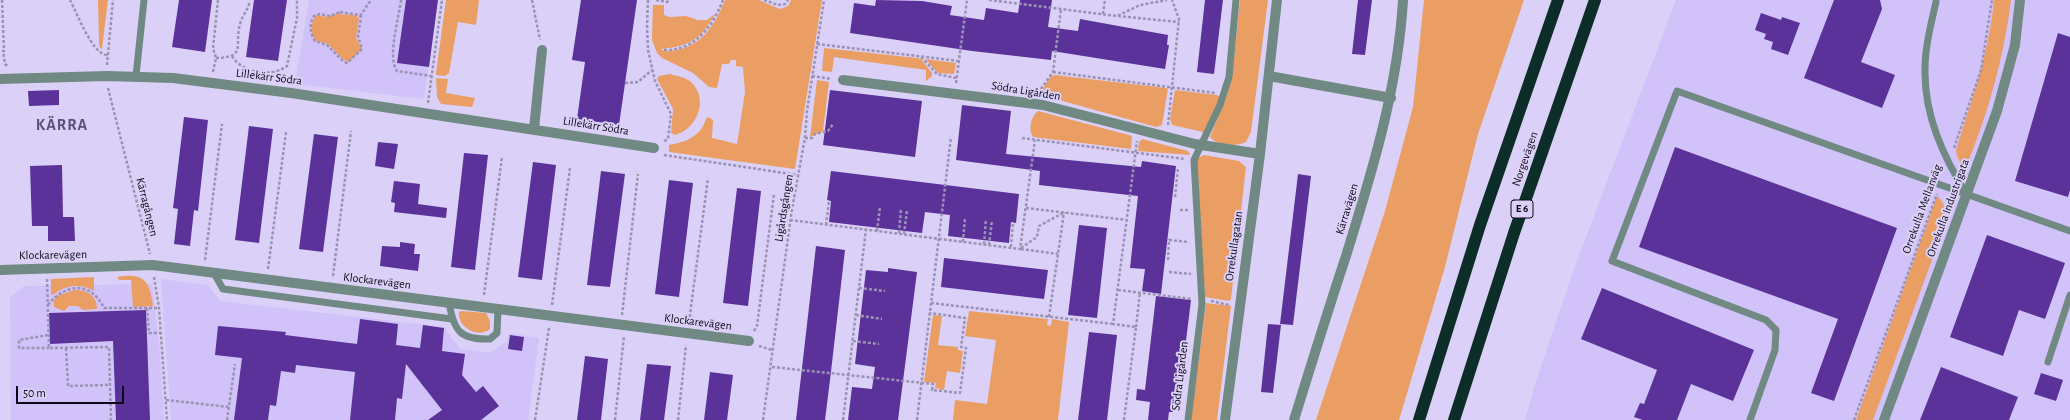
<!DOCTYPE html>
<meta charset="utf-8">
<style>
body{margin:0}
#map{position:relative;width:2070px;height:420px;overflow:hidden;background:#dbd1f8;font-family:"Alegreya Sans",sans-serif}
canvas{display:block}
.scale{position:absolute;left:16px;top:386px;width:108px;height:18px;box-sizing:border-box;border:2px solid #0d0817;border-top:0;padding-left:5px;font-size:12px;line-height:14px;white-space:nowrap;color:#0d0817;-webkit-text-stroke:3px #dbd1f8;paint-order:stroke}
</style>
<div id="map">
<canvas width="2070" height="420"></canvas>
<div class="scale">50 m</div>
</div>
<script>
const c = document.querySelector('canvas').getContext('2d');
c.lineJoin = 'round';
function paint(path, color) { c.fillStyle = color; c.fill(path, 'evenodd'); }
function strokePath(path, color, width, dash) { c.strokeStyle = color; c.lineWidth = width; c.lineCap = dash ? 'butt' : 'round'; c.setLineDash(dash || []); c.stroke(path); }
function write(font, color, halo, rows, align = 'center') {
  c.font = font + ' "Alegreya Sans",sans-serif'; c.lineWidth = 4; c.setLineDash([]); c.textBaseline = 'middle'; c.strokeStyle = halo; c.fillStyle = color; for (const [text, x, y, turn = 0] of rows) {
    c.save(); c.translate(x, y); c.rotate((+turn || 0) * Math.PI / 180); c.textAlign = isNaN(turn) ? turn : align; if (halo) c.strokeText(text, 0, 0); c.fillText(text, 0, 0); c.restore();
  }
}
const built = new Path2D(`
 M309 0H438L424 99 295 84Z
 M1676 0H2070V420H1525L1536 381 1575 266Z
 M161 279 208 285 220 301 445 327 453 340 461 349 489 353 506 342 509 333 539 338 528 420H171Z
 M152 284 160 351 164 420H11L10 297 24 286Z`);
const green = new Path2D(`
 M98 0H108L102 49 100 48 99 44Z
 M446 0H479L476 25 458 22 449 73 445 76 436 75V73Z
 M725 0H759L780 9 788 6 791 0H822L795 169 669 152V145C683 142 693 140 702 128 705 124 704 120 708 117L713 120 712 138 737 144 745 92 743 67 736 66V60H731L729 64H722L717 88 709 87 693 73 662 58 657 53 652 40 653 5H664V15L670 17 686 16 698 20H707L715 14C701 40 689 46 661 49 665 52 671 51 676 50 702 46 716 23 725 0Z
 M1240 0H1268L1251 132 1246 142C1236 147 1217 146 1210 137L1228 92 1233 69Z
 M1424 0H1524L1478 134 1445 267 1399 420H1316L1385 211 1413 107Z
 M1994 0H2011C2004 57 1988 114 1966 167L1963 168 1957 156 1956 150C1972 100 1989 52 1994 0Z
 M336 14 354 15 359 18 356 38 362 49 349 62C340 59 336 51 329 45 326 42 321 43 317 41 309 36 311 21 316 15L327 17Z
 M824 48 917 58 921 59 932 73V76L926 81V70L834 57 832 72 822 71Z
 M925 59 956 63 954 74 938 73Z
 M670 74C677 76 685 77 691 82 709 98 698 129 675 135L671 133 673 109 657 79 659 76Z
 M1055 75 1166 88 1168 89 1162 125 1156 127 1041 95 1045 85 1051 76Z
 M436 78 448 79 446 93 475 98 472 107 441 104 437 97Z
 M817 80 829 82 823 131 810 137Z
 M1175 90 1217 95 1220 97 1206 130 1203 132 1172 125 1170 119Z
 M1038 111 1129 135 1132 136 1131 149 1033 137C1028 130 1031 116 1038 111Z
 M1142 139 1188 151 1190 155 1138 151 1139 142Z
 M1204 155 1239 161 1246 167 1231 299 1229 301 1205 297 1196 163 1198 158Z
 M1937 196C1946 203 1945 211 1946 222L1873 420H1856Z
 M94 277V291C80 283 65 285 53 295L51 294V279Z
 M117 277C144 272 150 281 153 306L133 307 131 280H119Z
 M74 290C87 290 97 295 97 309L83 310 78 306H69L64 311 54 307V300L57 296Z
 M1206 303 1231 306 1217 420H1191Z
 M462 311 486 313 490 321V329C478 339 457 327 459 312Z
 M969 311 1048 319 1047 325 1051 326 1052 319 1069 322 1058 420H953L955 400 987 404 996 340 965 336Z
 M933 315 942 316 938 345 958 347V350L963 351 960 373 947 371 944 390 935 388 936 383 924 382Z`);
const building = new Path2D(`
 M179 0H212L205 52 172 47Z
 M254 0H287L278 61 246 57Z
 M406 0H438L429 67 397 63Z
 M581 0H637L619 125 577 119 585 62 572 60Z
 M876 0 922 1 952 6 950 15 984 20 986 8 1018 13 1020 0H1052L1048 27 1078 31 1080 19 1168 35 1167 45H1169L1165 69 1052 51 1051 60 972 51 850 33 854 3 875 6Z
 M1205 0H1223L1214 74 1197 72Z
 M1358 0H1372L1365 55 1352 54Z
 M1834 0H1880L1882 9 1861 62 1895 75 1882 108 1804 78Z
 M1761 13 1781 20 1782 17 1800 23 1788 55 1771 49 1773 42 1764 39 1766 34 1755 30Z
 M2058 33 2070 37V190L2068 197 2015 181Z
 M59 90V105L29 106 28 91Z
 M830 90 922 101 915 157 823 145Z
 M962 105 1011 111 1006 154 1141 167 1142 161 1176 166 1161 294 1142 291 1145 269 1130 268 1138 196 1039 185 1040 171 956 160Z
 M184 117 208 120 198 211 194 210 190 246 174 244 178 209 173 208Z
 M249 126 273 129 259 243 235 240Z
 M314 134 338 137 323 252 299 249Z
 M378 142 398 144 394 169 375 166Z
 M1675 147 1897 228 1834 401 1811 393 1838 319 1639 247Z
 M464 153 488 155 475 270 451 267Z
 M533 162 556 165 542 280 518 277Z
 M62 165 63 217H74L75 241H48V226H32L30 166Z
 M601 171 625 174 610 287 587 285Z
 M831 171 1019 194 1016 223 1011 222 1009 243 948 236 950 215 925 212 922 233 829 222 831 201 827 200Z
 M1298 174 1311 176 1293 325 1280 324Z
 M669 180 693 183 679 297 655 294Z
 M394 181 420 184 418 204 447 208 446 218 394 212 395 203 391 202Z
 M737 188 761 191 748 306 723 303Z
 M1079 225 1107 228 1097 318 1068 315Z
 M1987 235 2065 263 2045 319 2019 310 2003 356 1950 337Z
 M400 242 415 244 414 254H420L418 271 380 266 382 246 400 247Z
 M816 246 845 250 830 380 825 420H796Z
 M944 258 1048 270 1044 299 941 287Z
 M888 268 917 272 898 420H848L852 387 872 389 875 367 855 364 866 270 888 272Z
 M1602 288 1754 350 1733 401 1691 384 1677 420H1643L1634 417 1640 403 1644 404 1657 370 1581 339Z
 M1156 296 1191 300 1179 398 1174 397 1173 412H1169L1168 420H1148L1150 402 1136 400 1137 389 1145 390Z
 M146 310 150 420H116L113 341 50 344 49 313Z
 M360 319 398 324 396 345 420 348 423 325 444 328 442 351 465 354 462 375 476 392 483 386 499 406 481 420H428L442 410 406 364 402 399 397 398 395 420H350L355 372 296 365 295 373 281 371 276 406 270 405 268 420H234L242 358 215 355 218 326 286 332 285 335 357 344Z
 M1268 324 1281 325 1273 393 1261 392Z
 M1089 332 1117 335 1107 420H1078Z
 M510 335 524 337 522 351 508 349Z
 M585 356 608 359 601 420H577Z
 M647 364 671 366 664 420H640Z
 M1941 367 2018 397 2009 420H1920Z
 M710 372 733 375 727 420H704Z
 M2041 373 2063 380 2056 401 2034 394Z`);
const path = new Path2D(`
 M2 0 4 51H3L5 64 9 67
 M70 0C77 13 92 54 107 55
 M401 0C399 17 387 58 397 71L431 76
 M532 0 540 40
 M648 0 647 26 648 50 655 81 671 114 668 139 663 142
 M656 0 667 2 669 0
 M764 0 778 5 785 4 788 0
 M989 0 1117 16 1140 5 1167 0
 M340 12 359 15 361 17 358 36 362 49 347 63 343 61 327 45 315 41C310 34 309 23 314 16L320 14 330 16Z
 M1103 14 1105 0
 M360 16 371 0
 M1118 16 1179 22
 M817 44 959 61
 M664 50C695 51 713 26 723 0
 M232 56C242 73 271 78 287 66L297 18V0
 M921 57 937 74 956 78
 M216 58C247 57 234 46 240 24 242 16 248 10 250 1
 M107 65 113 0
 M213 72 216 58 213 48 218 0
 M1053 72 1215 93
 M812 76 831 79
 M625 83 638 82 652 70
 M956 83 967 0
 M108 88 150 254
 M1038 93 1053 72 1061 9
 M428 103 442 0
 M1168 125 1179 19 1172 0
 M805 138H812L815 134 828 131 833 124
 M1022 138 1185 159
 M1954 148 1981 70 1992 0
 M664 155 798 175
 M1175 197 1178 168
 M1026 208 1127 220
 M1180 210H1188
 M790 220 1020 249 1035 140
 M826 225 829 201
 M877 231 880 207
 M899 233 901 209
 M904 234 907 210
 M963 242 965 217
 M984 244 986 219
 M989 245 992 220
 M1011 247 1013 222
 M1021 248 1037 237 1039 226 1063 213
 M1021 249 1058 254
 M205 260 222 124
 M1168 260 1169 240 1188 242
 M268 269 286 132
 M1169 272 1191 274
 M333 276 351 131
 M154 277 159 308 167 420
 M47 279 49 348 109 347 111 420
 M859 288 885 291
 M1118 290 1192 299
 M484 295 502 157
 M1211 301 1229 305
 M931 303 1113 324
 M48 305C65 283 91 281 104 308H159
 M552 305 570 168
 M147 308 149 333H161
 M622 315 638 174
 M856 315 882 319
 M1049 317 1064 212
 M689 322 708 178
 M1136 327 1140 292
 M754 331 757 326 774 194
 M48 335 19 340V348H49
 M853 341 879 344
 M759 346 772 350
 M66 348 68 386 109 385
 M772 367 933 384 932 390 960 393 966 348 961 347 965 318 930 313
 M166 400 229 407
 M227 420 235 364
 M535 420 549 328
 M615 420 624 336
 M678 420 686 345
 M763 420 792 209 805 138 807 111 824 0
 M843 420 866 229
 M917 420 951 137
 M1124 420 1136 327 1113 324 1137 141
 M1854 420 1937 194`);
const service = new Path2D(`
 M1936 2C1931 24 1925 47 1925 69 1924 115 1943 156 1967 195
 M136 76 144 0
 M214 273 223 289 452 319
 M449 303C454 331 460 340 490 339L497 333 498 309
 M2048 362 2070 295
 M1188 420 1202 304 1194 160 1220 105 1229 77 1236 0
 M1750 420 1775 350 1776 330 1766 320 1612 261 1677 91 2070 231`);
const minor = new Path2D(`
 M1269 76 1391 98
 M0 79 107 76 173 78 291 93 654 148
 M843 80 1043 105 1195 144 1260 154
 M534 129 542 50
 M0 270 153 265 749 341
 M1225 420 1260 154 1277 0`);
const tertiary = new Path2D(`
 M1294 420C1311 365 1328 310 1346 256 1372 172 1398 88 1403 0
 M1884 420 1997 111 2015 45 2020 0`);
const motorway = new Path2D(`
 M1419 420 1480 225 1558 0
 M1454 420 1514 233 1595 0`);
const shields = [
 [1522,209,22]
];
const shieldNames = [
 ["E 6",1522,209]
];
const streetNames = [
 ["Lillekärr Södra",269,77,7],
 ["Södra Ligården",1026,91,9],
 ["Lillekärr Södra",596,126,9],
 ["Norgevägen",1525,159,-71],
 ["Kärragången",147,207,76],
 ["Ligårdsgången",784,208,-81],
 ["Orrekulla Industrigata",1948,208,-70],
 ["Kärravägen",1347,209,-73],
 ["Orrekulla Mellanväg",1922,209,-70],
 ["Orrekullagatan",1234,246,-82],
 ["Klockarevägen",53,255,-1],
 ["Klockarevägen",377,281,7],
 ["Klockarevägen",698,322,7],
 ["Södra Ligården",1180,376,-83]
];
const districtNames = [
 ["KÄRRA",62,125]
];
paint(built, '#d1c2f9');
paint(green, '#ea9e63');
paint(building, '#5b329a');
strokePath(path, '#9b93b3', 2.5, [3, 2]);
strokePath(service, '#708982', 7);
strokePath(minor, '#708982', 10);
strokePath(tertiary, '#708982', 10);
strokePath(motorway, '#0d2e28', 12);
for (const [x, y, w] of shields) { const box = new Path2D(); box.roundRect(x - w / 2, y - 9, w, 18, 3); c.fillStyle = '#dbd1f8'; c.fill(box); strokePath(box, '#0d0817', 1); }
write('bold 11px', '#0d0817', null, shieldNames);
write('12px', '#0d0817', '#dbd1f8', streetNames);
c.letterSpacing = '1px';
write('bold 16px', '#5c4f79', '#dbd1f8', districtNames);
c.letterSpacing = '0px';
</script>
